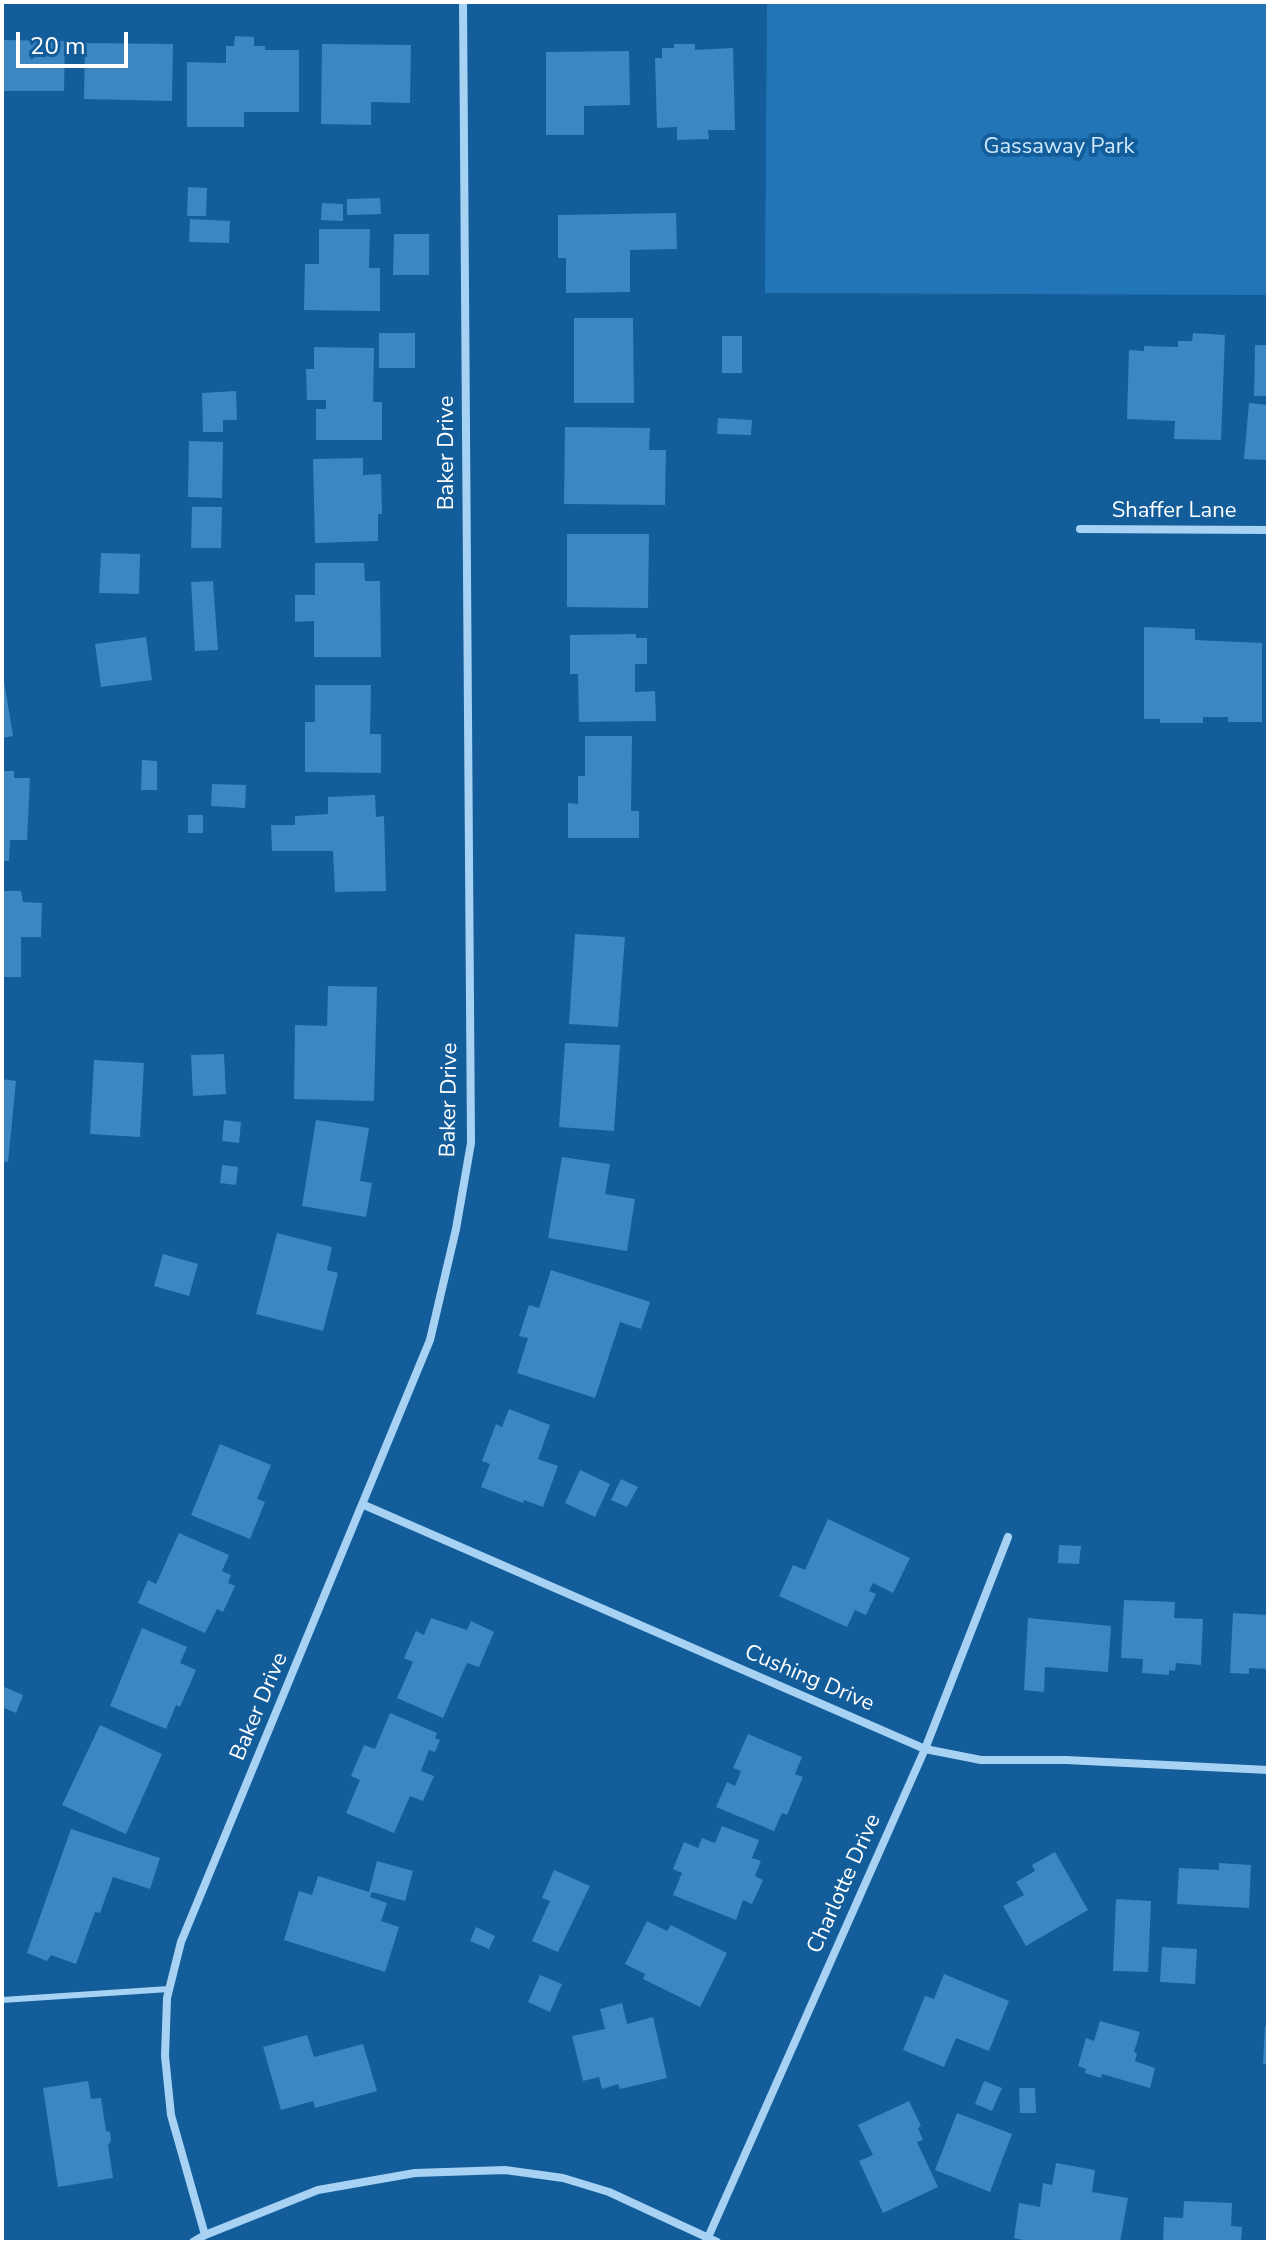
<!DOCTYPE html>
<style>
body{margin:0}
#map{position:relative;width:1270px;height:2244px;overflow:hidden;background:#135d9a;font-family:"Nunito Sans",sans-serif}
canvas{display:block}
.frame{position:absolute;inset:0;border:4px solid #fff;pointer-events:none}
.scale{position:absolute;left:16px;top:32px;width:112px;height:36px;box-sizing:border-box;border:4px solid #fff;border-top:0;padding-left:10px;font-size:24px;line-height:28px;white-space:nowrap;color:#fff;-webkit-text-stroke:6px #135d9a;paint-order:stroke}
</style>
<div id="map">
<canvas width="1270" height="2244"></canvas>
<div class="frame"></div>
<div class="scale">20 m</div>
</div>
<script>
const c = document.querySelector('canvas').getContext('2d');
c.lineJoin = 'round';
function paint(path, color) { c.fillStyle = color; c.fill(path, 'evenodd'); }
function strokePath(path, color, width, dash) { c.strokeStyle = color; c.lineWidth = width; c.lineCap = dash ? 'butt' : 'round'; c.setLineDash(dash || []); c.stroke(path); }
function write(font, color, halo, rows, align = 'center') {
  c.font = font + ' "Nunito Sans",sans-serif'; c.lineWidth = 8; c.setLineDash([]); c.textBaseline = 'middle'; c.strokeStyle = halo; c.fillStyle = color; for (const [text, x, y, turn = 0] of rows) {
    c.save(); c.translate(x, y); c.rotate((+turn || 0) * Math.PI / 180); c.textAlign = isNaN(turn) ? turn : align; if (halo) c.strokeText(text, 0, 0); c.fillText(text, 0, 0); c.restore();
  }
}
const green = new Path2D(`
 M767 2H1268V295L765 293Z`);
const building = new Path2D(`
 M235 36 254 37V46H265V50H299V112H244V127H187V62L226 63V46H234Z
 M2 40 65 41 64 91H2Z
 M85 43 173 44 172 101 84 99Z
 M322 44 411 45 410 103 371 102V125L321 124Z
 M674 44H695V50L733 48 735 130H708L709 139 677 140V127L657 128 655 58H662V48H674Z
 M629 51 630 105 584 106V135H546V52Z
 M188 187 207 188 206 216H187Z
 M380 198 381 214 347 215V199Z
 M322 203 343 204V221L321 220Z
 M676 213 677 249 630 250V292L566 293V258H558V215Z
 M190 219 230 221 229 243 189 242Z
 M319 229H370L369 268H380V311L304 310 305 264H319Z
 M394 234H429V275H393Z
 M574 318H633L634 403H574Z
 M379 333H415V368H379Z
 M1193 333 1225 335 1221 440 1174 439 1175 421 1127 419 1129 350 1144 351V346L1178 347V341H1192Z
 M722 336H742V373H722Z
 M1255 345H1268V396H1254Z
 M314 347 374 348 373 402H382V440H316V409H326V400H307L306 369H314Z
 M236 391 237 420H223V432H203L202 393Z
 M1249 403 1268 405 1266 460 1244 459Z
 M718 418 752 420 751 435 717 434Z
 M565 427 650 428 649 450H666L665 505 564 504Z
 M189 441 223 442 222 498 188 497Z
 M363 458V475L381 474 382 514H378V541L315 543 313 459Z
 M192 507H222L221 548H191Z
 M567 534H649L648 608 567 607Z
 M101 553 140 554 139 594 99 593Z
 M315 563H364L365 581H380L381 657H314V621L295 622V595H315Z
 M213 581 218 650 195 651 191 582Z
 M1144 627 1195 629V640L1262 643V722H1228V717H1203V723H1160V719H1144Z
 M636 634V638H647V664H635V692L655 691 656 721 579 722 578 674H570V635Z
 M146 637 152 680 101 687 95 644Z
 M2 669 13 736 2 738Z
 M315 685H371L370 734H381V773L305 772V722H315Z
 M585 736H632L631 811H639V838H568V803L578 804V776H585Z
 M142 760 157 761V790H141Z
 M2 771H14V778H30L27 840H10L9 861H2Z
 M212 784 246 785 245 808 211 806Z
 M375 795 376 817 384 816 386 891 335 892 333 851H272L271 825H295V816L328 814V797Z
 M188 815H203V833H188Z
 M2 891H21L23 902 42 903 41 937H21V977H2Z
 M575 934 625 937 618 1027 569 1024Z
 M328 986 377 987 374 1101 294 1099 295 1025 327 1026Z
 M565 1043 620 1045 614 1131 559 1127Z
 M224 1054 226 1094 193 1096 191 1055Z
 M94 1060 144 1063 140 1137 90 1134Z
 M2 1079 16 1081 8 1162 2 1161Z
 M224 1120 241 1122 239 1143 222 1141Z
 M316 1120 369 1128 360 1181 372 1183 366 1217 302 1206Z
 M562 1157 610 1164 605 1194 635 1199 627 1251 548 1238Z
 M222 1165 238 1167 236 1185 220 1183Z
 M277 1233 332 1247 327 1270 338 1273 323 1331 256 1314Z
 M163 1254 198 1264 189 1296 154 1286Z
 M551 1270 650 1302 641 1329 620 1322 595 1398 517 1373 528 1338 519 1336 529 1305 539 1308Z
 M509 1409 550 1425 538 1459 558 1466 543 1507 524 1500 523 1503 481 1487 490 1464 482 1461 496 1424 502 1427Z
 M220 1444 271 1465 257 1499 265 1502 250 1539 191 1515Z
 M580 1470 610 1484 595 1517 565 1503Z
 M621 1479 638 1487 627 1507 611 1500Z
 M828 1519 910 1558 893 1593 873 1583 869 1591 876 1594 866 1615 855 1610 847 1627 779 1596 793 1565 805 1570Z
 M179 1533 229 1555 222 1571 231 1575 228 1583 235 1586 223 1612 217 1609 205 1633 138 1603 148 1580 156 1584Z
 M1059 1545 1081 1546 1079 1564 1058 1563Z
 M1124 1600 1175 1602 1174 1618 1203 1619 1201 1665 1176 1663 1175 1671 1169 1670V1675L1142 1673 1143 1659 1121 1658Z
 M1233 1613 1268 1615V1669L1249 1668V1674L1230 1673Z
 M431 1618 467 1630 471 1621 494 1632 479 1667 467 1663 443 1718 397 1698 413 1662 404 1658 416 1631 424 1635Z
 M1028 1618 1111 1626 1108 1672 1045 1667 1044 1692 1024 1690Z
 M142 1628 187 1647 180 1663 196 1670 180 1707 176 1705 166 1729 110 1706Z
 M2 1686 23 1695 16 1713 2 1707Z
 M390 1713 437 1733 435 1738 440 1740 435 1752 429 1750 421 1771 434 1776 423 1801 410 1796 394 1833 346 1813 360 1780 351 1776 364 1745 375 1749Z
 M100 1725 162 1754 126 1834 62 1805Z
 M748 1734 802 1757 795 1774 803 1777 787 1815 782 1813 774 1831 716 1807 727 1782 735 1786 741 1771 733 1768Z
 M722 1826 759 1840 752 1858 761 1861 755 1876 763 1880 752 1904 743 1900 736 1920 673 1895 682 1873 673 1869 684 1842 698 1848 702 1838 715 1843Z
 M71 1829 160 1858 150 1889 113 1877 100 1913 95 1912 76 1964 51 1955 47 1961 27 1953Z
 M1055 1852 1088 1910 1026 1946 1003 1906 1024 1895 1016 1882 1035 1871 1032 1865Z
 M377 1861 413 1871 405 1901 372 1892 370 1897 387 1903 381 1921 399 1927 385 1972 284 1940 299 1891 312 1895 318 1876 369 1892Z
 M1219 1863 1251 1865 1249 1908 1177 1904 1179 1868 1219 1870Z
 M554 1870 590 1886 558 1952 532 1941 550 1901 542 1898Z
 M1116 1899 1151 1901 1148 1972 1113 1971Z
 M647 1921 667 1931 671 1925 727 1953 700 2007 643 1979 645 1974 625 1964Z
 M476 1927 495 1936 489 1949 470 1941Z
 M1162 1947 1197 1949 1195 1984 1160 1982Z
 M944 1974 1009 2001 989 2051 956 2038 944 2067 903 2050 925 1996 934 1999Z
 M540 1975 562 1984 550 2012 528 2002Z
 M622 2003 627 2024 653 2017 667 2078 620 2089 618 2084 602 2089 599 2077 583 2081 572 2036 605 2029 600 2009Z
 M1100 2021 1140 2032 1134 2052 1137 2053 1135 2061 1155 2068 1150 2088 1102 2074 1101 2078 1085 2073 1086 2069 1078 2066 1086 2038 1094 2041Z
 M1265 2026H1268V2064H1263Z
 M307 2035 314 2057 363 2044 377 2091 315 2108 313 2101 281 2110 263 2047Z
 M88 2081 91 2099 101 2098 106 2131 110 2132 111 2141 108 2145 113 2178 58 2187 43 2088Z
 M984 2081 1002 2088 992 2111 975 2104Z
 M1019 2088H1035L1036 2113H1020Z
 M909 2101 921 2126 918 2128 923 2140 917 2142 938 2187 883 2213 859 2161 873 2155 858 2125Z
 M957 2113 1012 2134 990 2192 935 2170Z
 M1056 2163 1095 2170 1092 2192 1128 2198 1120 2242H1032L1014 2238 1019 2203 1040 2207 1043 2183 1052 2185Z
 M1184 2201 1232 2203 1231 2226 1242 2227 1241 2242H1163L1164 2217 1183 2218Z`);
const lane = new Path2D(`
 M2 2000 169 1989`);
const street = new Path2D(`
 M1080 529 1268 530
 M364 1505 925 1749 981 1760H1066L1268 1770
 M205 2235 171 2115 165 2056 167 1998 181 1942 430 1340 456 1229 471 1143 463 2
 M193 2242 205 2235 318 2190 415 2173 505 2170 563 2178 609 2192 717 2242
 M706 2242 925 1749 1008 1537`);
const parkNames = [
 ["Gassaway Park",1059,148]
];
const streetNames = [
 ["Baker Drive",448,453,-90],
 ["Shaffer Lane",1174,512],
 ["Baker Drive",450,1100,-89],
 ["Cushing Drive",809,1679,23],
 ["Baker Drive",260,1707,-67],
 ["Charlotte Drive",845,1884,-66]
];
paint(green, '#2276b7');
paint(building, '#3c86c1');
strokePath(lane, '#a7d2f3', 6);
strokePath(street, '#a7d2f3', 8);
write('22px', '#cfe9fd', '#135d9a', parkNames);
write('22px', '#fff', '#135d9a', streetNames);
</script>
